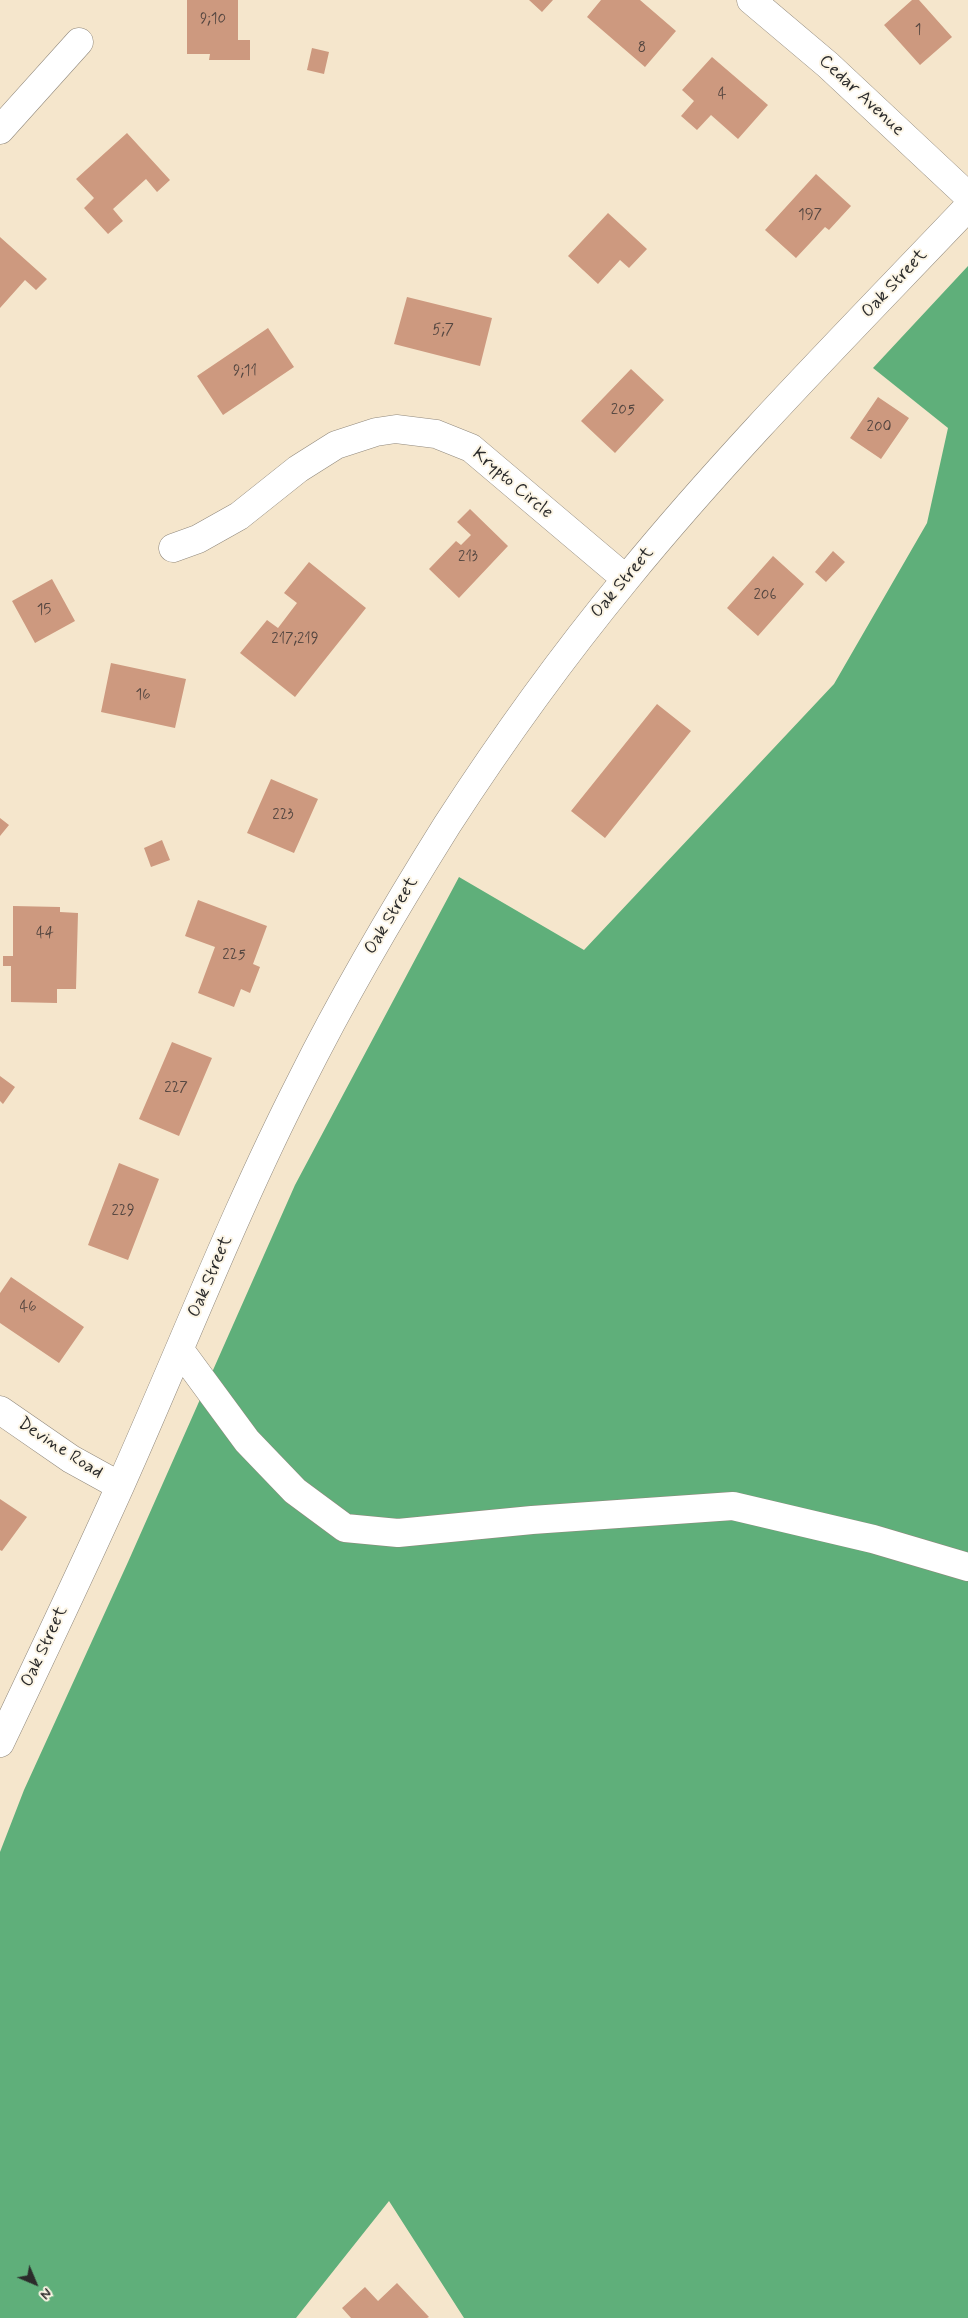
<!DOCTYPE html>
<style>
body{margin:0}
#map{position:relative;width:968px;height:2318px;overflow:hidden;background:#f5e6cc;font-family:Mynerve,sans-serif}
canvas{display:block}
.north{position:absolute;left:10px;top:2258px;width:50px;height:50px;-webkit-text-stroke:4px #fcf5e5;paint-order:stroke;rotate:135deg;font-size:14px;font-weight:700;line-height:20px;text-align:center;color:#2b2b2b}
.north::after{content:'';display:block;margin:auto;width:18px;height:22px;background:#2b2b2b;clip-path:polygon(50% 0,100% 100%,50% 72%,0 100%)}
</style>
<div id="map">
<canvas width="968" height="2318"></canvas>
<div class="north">N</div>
</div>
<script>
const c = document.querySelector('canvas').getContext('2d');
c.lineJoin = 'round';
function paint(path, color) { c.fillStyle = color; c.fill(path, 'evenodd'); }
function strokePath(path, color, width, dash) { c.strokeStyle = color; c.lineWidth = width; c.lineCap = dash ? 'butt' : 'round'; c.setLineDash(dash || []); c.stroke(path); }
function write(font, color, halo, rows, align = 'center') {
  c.font = font + ' Mynerve,sans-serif'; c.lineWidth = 4; c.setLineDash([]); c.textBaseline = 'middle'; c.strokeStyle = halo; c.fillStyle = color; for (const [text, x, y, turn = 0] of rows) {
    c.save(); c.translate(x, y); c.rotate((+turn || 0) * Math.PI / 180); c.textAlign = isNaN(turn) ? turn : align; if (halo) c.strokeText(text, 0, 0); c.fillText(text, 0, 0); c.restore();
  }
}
const forest = new Path2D(`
 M968 266V2318H464L389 2201 296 2318H0V1852L24 1790 128 1562 295 1185 459 877 584 950 834 684 927 523 948 428 873 368Z`);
const building = new Path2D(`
 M187 0H238V40H250V60H209L210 54H187Z
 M529 0H553L542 12Z
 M601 0H640L676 31 645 67 587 17Z
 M912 0H919L952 37 920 65 884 25Z
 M312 48 329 52 324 74 307 70Z
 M712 57 768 105 738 139 711 115 697 130 681 116 694 101 682 90Z
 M127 133 170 180 157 192 146 179 113 209 123 221 108 234 84 208 94 198 76 179Z
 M816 174 851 206 829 230 825 227 796 258 765 230Z
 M608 213 647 249 629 268 620 260 598 284 568 256Z
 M0 237 47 279 36 290 25 280 0 308Z
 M407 297 492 318 480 366 394 344Z
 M268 328 294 367 223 415 197 376Z
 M631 369 664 400 615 453 581 421Z
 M878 397 909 418 881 459 850 438Z
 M470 509 508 546 459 598 429 569 456 541 461 545 471 535 457 522Z
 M833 551 845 562 826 582 815 572Z
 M773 556 804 584 758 636 727 608Z
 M309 562 366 608 295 697 240 653 267 620 278 628 297 603 284 593Z
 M52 579 75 621 35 643 12 601Z
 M111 663 186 679 175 728 101 712Z
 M657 704 691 731 605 838 571 811Z
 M271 779 318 799 294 853 247 833Z
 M0 818 9 825 0 836Z
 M162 840 170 860 151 867 144 848Z
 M198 900 267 926 253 964 260 967 250 993 241 989 234 1007 198 993 215 947 185 936Z
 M13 906 60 907V912L78 913 76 989H57V1003L11 1002V966H3V956H13Z
 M172 1042 212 1058 179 1136 139 1119Z
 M0 1076 15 1087 3 1104 0 1101Z
 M119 1163 159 1179 128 1260 88 1245Z
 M11 1277 84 1327 59 1363 0 1323V1293Z
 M0 1499 27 1517 2 1551 0 1550Z
 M397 2283 429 2317 427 2318H351L342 2308 365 2287 378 2301Z`);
const minor = new Path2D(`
 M751 0 828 65 968 196
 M0 130 79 42
 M173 548 198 539 239 516 298 469 336 445 376 432 396 429 436 434 471 448 626 579
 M180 1350 247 1441 295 1491 345 1528 398 1533 532 1520 733 1506 873 1539 968 1567
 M0 1410 71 1459 120 1486
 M0 1743C41 1657 82 1571 121 1484 181 1350 234 1212 301 1081 345 993 395 908 447 825 502 740 561 658 626 579 732 449 852 329 968 207`);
const numberNames = [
 ["9;10",213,20],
 ["1",918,31],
 ["8",642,49],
 ["4",722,95],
 ["197",810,216],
 ["5;7",443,331],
 ["9;11",245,372],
 ["205",623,411],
 ["200",879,428],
 ["213",468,558],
 ["206",765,596],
 ["15",44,611],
 ["217;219",295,640],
 ["16",143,696],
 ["223",283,816],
 ["44",45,934],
 ["225",234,956],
 ["227",176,1089],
 ["229",123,1212],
 ["46",28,1308]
];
const streetNames = [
 ["Cedar Avenue",861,96,43],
 ["Oak Street",895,284,-47],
 ["Krypto Circle",512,484,40],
 ["Oak Street",623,583,-50],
 ["Oak Street",392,916,-59],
 ["Oak Street",211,1277,-67],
 ["Devine Road",60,1449,33],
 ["Oak Street",45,1647,-65]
];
paint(forest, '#5faf7a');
paint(building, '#cd997f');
strokePath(minor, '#90887c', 29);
strokePath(minor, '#fff', 28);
write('15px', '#544640', null, numberNames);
write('18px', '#2b2b2b', '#fcf5e5', streetNames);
</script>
